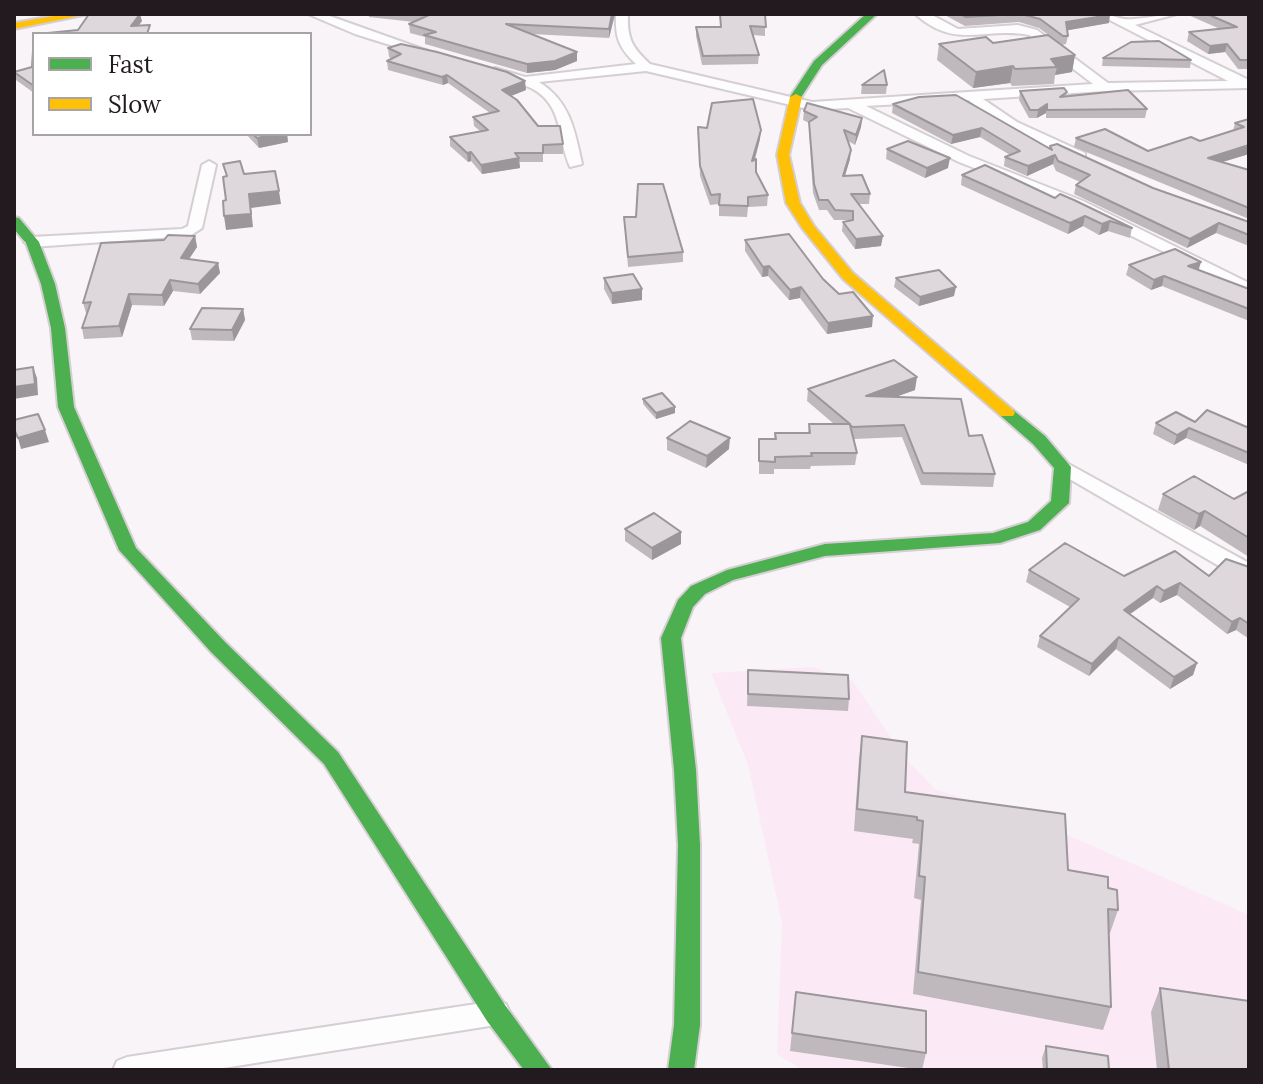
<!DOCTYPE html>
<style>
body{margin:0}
#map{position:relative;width:1263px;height:1084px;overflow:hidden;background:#f9f4f8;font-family:Lora,serif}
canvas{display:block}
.frame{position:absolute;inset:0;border:16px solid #231a20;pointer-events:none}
.legend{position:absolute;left:32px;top:32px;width:280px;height:104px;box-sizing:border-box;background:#fff;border:2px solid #a7a3a6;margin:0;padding:10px 14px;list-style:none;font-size:24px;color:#231a20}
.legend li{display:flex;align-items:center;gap:16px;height:40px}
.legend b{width:40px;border:2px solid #a7a3a6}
</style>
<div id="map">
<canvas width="1263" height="1084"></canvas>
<div class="frame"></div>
<ul class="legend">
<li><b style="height:10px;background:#4caf50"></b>Fast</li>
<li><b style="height:10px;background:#ffc107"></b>Slow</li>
</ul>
</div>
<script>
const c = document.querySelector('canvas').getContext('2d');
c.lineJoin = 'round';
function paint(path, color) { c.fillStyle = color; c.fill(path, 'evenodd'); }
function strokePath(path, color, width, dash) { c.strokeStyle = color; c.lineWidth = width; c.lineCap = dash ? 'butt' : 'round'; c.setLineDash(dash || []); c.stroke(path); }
const built = new Path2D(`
 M812 667 853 681 903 756 935 789 1054 829 1249 915V1070H803L777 1054 782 922 748 765 711 673Z`);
const street = new Path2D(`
 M308 14H324L428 51 422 55 355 34Z
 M616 14H628C627 39 632 47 650 64L812 102 1093 84 1029 35C984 26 957 51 915 14H930L958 29 1018 25 1037 30 1108 83 1228 81 1098 14C1109 14 1114 17 1124 19 1132 21 1164 14 1177 14L1135 25 1249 80V88L1105 91 983 99 1017 122 1085 153V159H1075L1007 128 968 100 866 106 969 156 1083 201 1249 283V294L1073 207 959 162 848 108 812 110 646 71 539 82C570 101 575 131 582 164L570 167C557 138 564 105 531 88 518 82 500 80 489 72L495 68 525 77 636 64C619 48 615 38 616 14Z
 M209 161 216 165 202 228 190 236 32 247 24 242 32 237 182 229 188 226 202 165Z
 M1063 461 1249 563V577L1226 570 1056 471 1054 467 1056 463Z
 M496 1001 506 1004 510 1013 506 1022 496 1025 211 1070H113L117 1061 127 1057Z`);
const fast = new Path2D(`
 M866 14H877L822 65 800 99H792L790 97 814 61Z
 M14 217 19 218 39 242 55 284 65 328 74 407 136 548 225 642 338 752 505 1005 552 1070H524L487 1021 324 764 211 652 119 550 58 407 51 328 41 284 26 243 14 229Z
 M1007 408 1013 410 1045 436 1071 467 1069 503 1040 530 1000 543 825 556 733 580 705 594 693 607 681 638 696 770 700 845V1025L694 1070H668L674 1025 678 845 674 770 661 638 678 600 691 586 727 570 825 544 993 533 1028 522 1051 501 1054 468 1033 444 1001 416 999 413 1001 410Z`);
const slow = new Path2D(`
 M65 14H88L14 29V23Z
 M796 94 802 97 789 155 800 203 814 226 853 273 1013 410 1015 413 1013 416H1001L843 279 802 228 786 203 777 155 790 97Z`);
const wall = new Path2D(`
 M369 14H615L609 38 531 34 577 61 555 70 527 73 425 44V37L410 33 409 24 414 22 369 17Z
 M720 14H765V36L753 35 759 55 758 64 702 65 696 36V27H720Z
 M943 14H1109V23L1067 30 1068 36 1066 44 1062 45 1039 28 1019 22 965 26Z
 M1186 14H1249V69H1238L1225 52 1208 54 1187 41 1189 32 1220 29Z
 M34 34V93L16 80 14 74V72L32 67Z
 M993 43 1075 55 1072 72 1055 75 1054 84 1012 86 1010 83 973 88 937 60 939 44Z
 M388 48 526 90 511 96 538 126 563 144V154H543V162H519L520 168 482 174 471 161 468 162 450 146V137L480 131 474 126 473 117 490 113 448 83 443 85 388 70 387 61 393 59 389 57Z
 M1103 58 1191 60 1190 68 1102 66Z
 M862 85H887L886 94H861Z
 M1020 91 1067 92 1066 96 1147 109 1145 118H1046V113L1037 118H1029L1019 100Z
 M919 97 1050 149V146L1153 188 1249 222V246L1216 233 1187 248 1074 194 1076 185 1080 182 1056 171 1053 164 1027 176 1004 166 1005 157 1010 155 980 137 951 144 892 113 893 104Z
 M804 111 862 118 861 127 855 145 848 141 850 159 845 176 870 194 869 204H858L881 246 855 249 842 231 843 222 850 220H834L827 210H819L813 193 809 131V123L803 120Z
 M1249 119V154L1222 162 1249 170V219L1074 147 1076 138 1148 151 1200 141 1233 131 1235 123Z
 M698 127 760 139 755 160 756 172 768 195 767 206 748 207 747 217 719 216V204L710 205 700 176Z
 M246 134H287L288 142 259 148Z
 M887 149 948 168 925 178 886 159Z
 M962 175 1055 198 1132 228 1130 238 1108 231 1099 235 1083 226 1068 234 961 185Z
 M624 217 683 252V262L628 267Z
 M195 236 197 247 189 259 218 263 220 273 200 294 173 291 164 306 132 305 122 337 84 339 82 328 87 313H86L83 303 164 240Z
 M745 240 823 279 872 327 827 334 800 298 789 300 768 276 762 277 745 251Z
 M1129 265 1199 271 1249 289V321L1162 286 1151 290 1126 275Z
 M604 278 642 289V300L612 304 604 289Z
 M896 278 954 296 919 306 894 287Z
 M243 309 245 320 234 341 192 340 190 329Z
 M808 389 915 390 895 397 969 436 995 474 993 487 921 485 902 437 854 439 857 453 855 465 811 466 810 469H774V474H759V439H774L775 433H808L809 424H834L807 401Z
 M643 399 675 413 656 419 643 404Z
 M1195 422 1249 428V465L1186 438 1174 445 1153 434 1156 423Z
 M667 438 729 449 706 468 667 450Z
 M1249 491V557L1200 526 1194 530 1158 510 1163 494 1234 499Z
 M625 529 681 532V544L652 560 625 541Z
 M1249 567V639L1236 630 1227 634 1177 595 1160 603 1153 598 1130 614 1197 663 1193 675 1170 689 1116 649 1089 676 1037 647 1040 636 1070 607 1026 582 1029 570 1124 576H1209Z
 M748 670 849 699 848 711 747 706Z
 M862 736 905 792 1108 888 1118 910 1110 933H1109L1111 1007 1103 1030 913 994 921 900 914 898 919 844 912 843 913 839 854 831 859 759Z
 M1160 988 1249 1070H1157L1151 1012Z
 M796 992 926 1053 922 1070 790 1051Z
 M1046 1046 1109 1070H1043L1042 1058Z`);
const shadedWall = new Path2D(`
 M140 14 142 21 133 34 131 26Z
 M612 14H615L609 38V29Z
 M1126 14H1146L1126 16Z
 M1110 15 1109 23 1064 31 1066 22Z
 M1227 44 1225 52 1208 54 1210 46Z
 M577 52V61L555 70 527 73V64Z
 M1075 55 1072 72 1055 75 1057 67 1051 59Z
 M1013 66 1010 83 973 88 976 72Z
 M447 75 448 83 443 85 442 77Z
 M525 81 526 90 503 99 502 90Z
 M1047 104 1046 113 1037 118 1038 110Z
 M862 118 861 127 855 145 856 135Z
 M982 128 980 137 951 144 953 135Z
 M761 130 760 139 751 171 752 161Z
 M276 134H287L288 142 259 148 257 138Z
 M1249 145V154L1206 167 1208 158Z
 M851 150 850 159 842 185 843 176Z
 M471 152V161L468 162 467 153Z
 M1055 155 1053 164 1027 176 1028 166Z
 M519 158 520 168 482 174 481 165Z
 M950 158 948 168 925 178 927 168Z
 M279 191 281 204 251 208 253 227 226 230 224 216 249 194Z
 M1085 216 1083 226 1068 234 1070 223Z
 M1110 221 1108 231 1099 235 1102 224Z
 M1219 223 1216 233 1187 248 1190 239Z
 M195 236 197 247 183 268 181 258Z
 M883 236 881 246 855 249 856 239Z
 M1201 262 1198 272 1188 266Z
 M218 263 220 273 200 294 198 284Z
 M769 266 768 276 762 277 763 267Z
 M1164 276 1162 286 1151 290 1154 280Z
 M170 280 173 291 164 306 162 295Z
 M801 287 800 298 789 300 790 290Z
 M956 287 954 296 919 306 920 297Z
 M642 289V300L612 304V293Z
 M129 294 132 305 122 337 119 326Z
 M243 309 245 320 234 341 232 330Z
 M873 316 872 327 827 334 828 323Z
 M33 367 37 378 38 395 14 399V387Z
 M917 377 915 390 865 408 866 396Z
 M675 407V413L656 419V413Z
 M1189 428 1186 438 1174 445 1177 435Z
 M45 430 49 442 21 449 18 438Z
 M730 438 729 449 706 468 707 456Z
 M1205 511 1200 526 1194 530 1199 514Z
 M681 532V544L652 560V548Z
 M1180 583 1177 595 1160 603 1164 591Z
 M1157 586 1153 598 1120 621 1124 610Z
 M1240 618 1236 630 1227 634 1232 622Z
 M1119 637 1116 649 1089 676 1092 664Z
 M1197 663 1193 675 1170 689 1174 677Z`);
const building = new Path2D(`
 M89 14H140L131 26 150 25 147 34H38L78 30Z
 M422 14H612L609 29 506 24 577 52 555 61 527 64 424 35 436 32 409 24 429 15Z
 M720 14H765L766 27 750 26 759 55 703 56 696 27H721Z
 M960 14H1016L966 17Z
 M1021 14H1109L1110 15 1066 22 1068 36H1063L1040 19Z
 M1207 14H1249V60H1240L1227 44 1210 46 1189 32 1237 27Z
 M34 34V86L14 72 32 67Z
 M1048 35 1075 55 1051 59 1057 67 1015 69 1013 66 976 72 939 44 986 37 993 43Z
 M1159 41 1191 60 1103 58 1131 42Z
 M401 44 437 52 507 72 525 81 502 90 517 100 538 126H560L563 144 543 145V153H515L519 158 481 165 471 152 467 153 450 137 488 130 473 117 499 111 447 75 442 77 387 61 401 54 388 48Z
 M884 70 887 85H862Z
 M1064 88 1067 92 1060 97 1128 90 1147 109 1047 110V104L1038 110H1030L1020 91Z
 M956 95 1052 150 1050 146 1057 144 1153 188 1249 222V235L1219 223 1190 239 1076 185 1090 175 1058 161 1055 155 1028 166 1005 157 1020 151 982 128 953 135 893 104 919 97Z
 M753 99 761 130 752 161 756 159V172L768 195 748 197V206L719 205 720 194 711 195 700 166 698 127 707 128 712 103Z
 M807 103 862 118 856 135 844 130 851 150 843 176 862 175 870 194H851L883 236 856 239 843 222 853 220V211L835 210 828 200H819L814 184 809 122 817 117 804 111Z
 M1249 119V145L1208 158 1249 170V208L1076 138 1105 129 1148 151 1191 137 1200 141 1244 127 1235 123Z
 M253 134H276L257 138Z
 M908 141 950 158 927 168 887 149Z
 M240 161 244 174 275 171 279 191 249 194 251 214 224 216 223 201 226 200 223 177 227 176 223 164Z
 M985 165 1055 198 1060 194 1074 200 1132 228 1110 221 1102 224 1085 216 1070 223 962 175Z
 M638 184H663L683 252 628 257 624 217H636Z
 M789 234 823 279 839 294 853 292 873 316 828 323 801 287 790 290 769 266 763 267 745 240Z
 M168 235 195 236 181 258 218 263 198 284 170 280 162 295 129 294 119 326 82 328 91 302 83 303 101 243 164 240Z
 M1175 249 1201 262 1188 266 1249 289V309L1164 276 1154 280 1129 265Z
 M939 270 956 287 920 297 896 278Z
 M633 274 642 289 612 293 604 278Z
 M202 308 243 309 232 330 190 329Z
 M894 360 917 377 866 396 961 399 969 436 982 435 995 474 923 473 904 425 853 427 850 425 857 453H811L812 456 775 457V462L759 461V439H776L775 433H810L809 424H850L808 389Z
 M33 367 35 384 14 387V370Z
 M662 393 675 407 656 413 643 399Z
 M1207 410 1249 428V453L1189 428 1177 435 1156 423 1176 412 1195 422Z
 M38 414 45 430 18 438 14 429V420Z
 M690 421 730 438 707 456 667 438Z
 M1194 476 1234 499 1249 491V538L1205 511 1199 514 1163 494Z
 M654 513 681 532 652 548 625 529Z
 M1065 543 1124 576 1175 551 1209 576 1226 559 1249 567V624L1240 618 1232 622 1180 583 1164 591 1157 586 1124 610 1197 663 1174 677 1119 637 1092 664 1040 636 1079 599 1029 570Z
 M748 670 848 675 849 699 748 694Z
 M862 736 907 742 905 792 1065 814 1068 870 1108 877V888L1117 890 1118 910 1108 909 1111 1007 918 972 925 877 919 876 923 821 917 820V817L857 809Z
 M1160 988 1249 1001V1070H1169Z
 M796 992 926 1011V1053L792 1033Z
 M1046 1046 1108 1056 1109 1070H1047Z`);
paint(built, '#fbeaf6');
strokePath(street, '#d5ced3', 4);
strokePath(fast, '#d5ced3', 4);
strokePath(slow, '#d5ced3', 4);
paint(street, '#fefdfe');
paint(fast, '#4caf50');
paint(slow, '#ffc107');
paint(wall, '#bfb9bd');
paint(shadedWall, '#9b969a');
paint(building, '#ded7dc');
strokePath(building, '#9b969a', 2);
</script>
